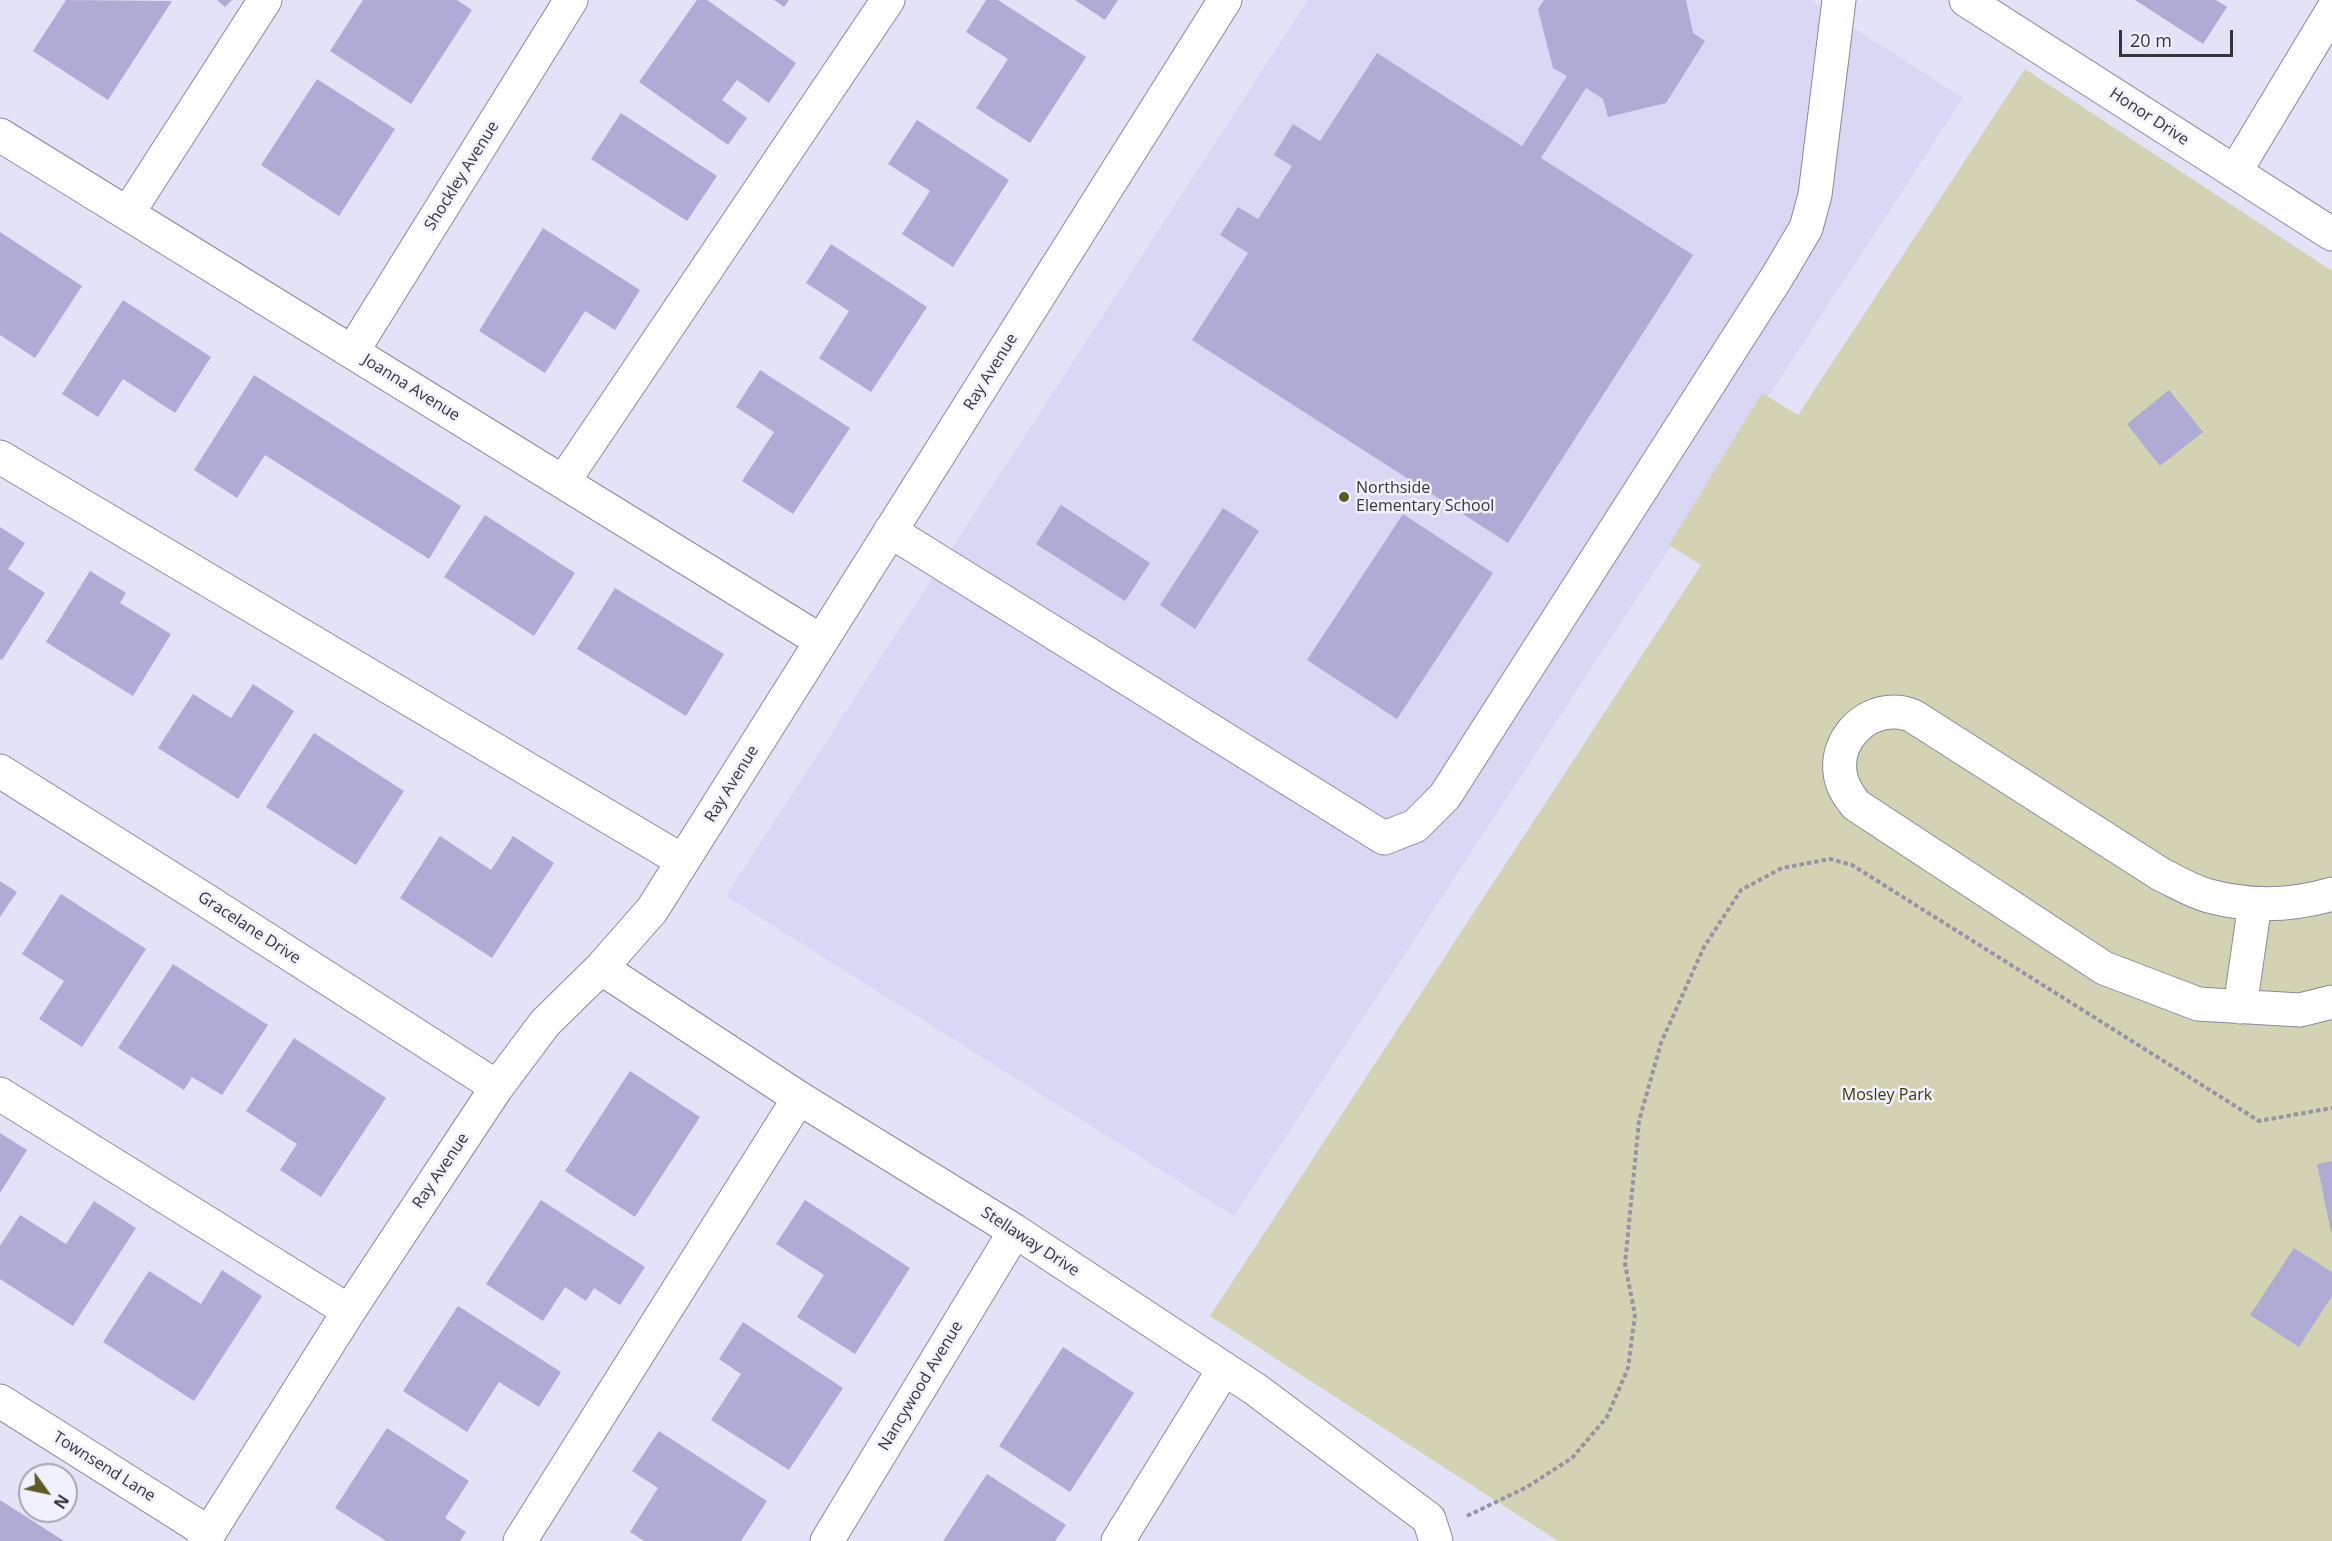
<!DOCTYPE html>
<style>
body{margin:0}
#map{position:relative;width:2332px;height:1541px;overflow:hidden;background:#e3e2f7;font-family:"Open Sans",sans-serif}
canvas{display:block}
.north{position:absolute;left:18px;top:1463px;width:60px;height:60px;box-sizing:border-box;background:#f1f0fd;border:2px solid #a6a5b0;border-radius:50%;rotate:123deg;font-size:16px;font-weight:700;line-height:24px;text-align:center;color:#35353d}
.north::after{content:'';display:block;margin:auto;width:21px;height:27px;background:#5c5b28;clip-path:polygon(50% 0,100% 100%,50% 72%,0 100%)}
.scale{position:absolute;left:2119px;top:30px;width:114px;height:27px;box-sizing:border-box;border:3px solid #35353d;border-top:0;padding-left:8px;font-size:18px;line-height:21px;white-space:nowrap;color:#35353d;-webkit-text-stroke:4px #f1f0fd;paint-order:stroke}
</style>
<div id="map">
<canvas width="2332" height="1541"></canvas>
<div class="north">N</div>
<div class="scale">20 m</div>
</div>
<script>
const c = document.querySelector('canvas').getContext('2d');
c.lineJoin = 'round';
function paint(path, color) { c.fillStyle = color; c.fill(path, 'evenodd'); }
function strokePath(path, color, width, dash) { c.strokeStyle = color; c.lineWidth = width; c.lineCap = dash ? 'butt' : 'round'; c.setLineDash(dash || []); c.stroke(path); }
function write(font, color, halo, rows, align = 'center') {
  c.font = font + ' "Open Sans",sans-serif'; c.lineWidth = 5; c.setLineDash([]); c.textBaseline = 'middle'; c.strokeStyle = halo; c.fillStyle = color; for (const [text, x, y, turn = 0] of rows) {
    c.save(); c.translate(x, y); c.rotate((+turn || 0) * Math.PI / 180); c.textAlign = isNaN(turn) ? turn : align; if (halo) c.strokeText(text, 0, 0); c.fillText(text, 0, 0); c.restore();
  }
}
const built = new Path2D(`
 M1308 0H1810L1963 98 1234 1216 726 896Z`);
const green = new Path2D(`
 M2025 69 2332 271V1541H1558L1210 1316 1701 565 1669 545 1762 393 1798 415Z`);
const building = new Path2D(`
 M66 0 172 1 108 100 33 51Z
 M217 0H232L225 7Z
 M363 0H457L472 10 411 104 330 51Z
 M697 0H707L796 63 769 103 737 80 722 100 747 118 728 145 639 82Z
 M774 0H789L784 7Z
 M986 0H998L1086 57 1030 143 976 108 1008 59 966 32Z
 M1075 0H1118L1105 20Z
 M1544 0H1686L1693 33 1705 41 1666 103 1608 117 1603 99 1586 88 1541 158 1693 255 1508 543 1192 340 1248 253 1220 235 1238 207 1258 219 1292 166 1274 155 1293 124 1320 141 1377 53 1522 146 1567 76 1553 68 1538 9Z
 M2135 0H2216L2227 7 2203 44Z
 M317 79 395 129 339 216 261 165Z
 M621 113 717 176 687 221 591 159Z
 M917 120 1009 180 953 267 902 234 930 191 888 164Z
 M543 228 640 290 615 330 585 311 545 373 479 331Z
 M0 232 82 286 35 358 0 335Z
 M831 244 927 307 871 392 819 358 849 311 806 283Z
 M123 300 211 357 175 413 123 379 98 417 62 394Z
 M760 370 850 428 793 514 742 481 774 432 736 407Z
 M254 375 461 506 429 559 265 455 237 498 194 470Z
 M2169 390 2203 432 2160 466 2127 424Z
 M1061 505 1150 563 1125 601 1036 544Z
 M1223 508 1259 531 1195 629 1160 605Z
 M1403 514 1493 573 1397 719 1307 660Z
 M485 515 575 573 534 636 444 577Z
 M0 527 25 543 8 569 45 593 2 660 0 659Z
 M90 571 126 593 120 603 171 634 133 696 46 642Z
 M615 588 724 654 686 716 577 649Z
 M253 684 294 711 238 799 158 748 193 694 231 718Z
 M314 733 404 791 356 865 266 807Z
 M440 836 491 870 513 836 554 863 492 958 400 898Z
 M0 881 17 892 0 917Z
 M61 894 146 949 82 1047 39 1019 64 981 22 954Z
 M173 964 268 1025 222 1095 192 1077 184 1090 118 1048Z
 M294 1038 386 1098 321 1197 280 1170 297 1144 246 1111Z
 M630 1071 700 1117 635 1217 565 1171Z
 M0 1133 27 1150 0 1193Z
 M2332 1161V1232H2331L2317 1164Z
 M541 1200 645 1267 620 1305 594 1288 586 1301 565 1287 543 1321 486 1284Z
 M805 1200 910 1268 855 1354 797 1317 824 1275 776 1244Z
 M94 1201 136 1228 73 1326 0 1279V1246L20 1215 66 1244Z
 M2294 1248 2332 1272V1296L2299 1347 2250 1315Z
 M222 1270 262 1296 194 1401 103 1342 149 1271 201 1304Z
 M458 1306 561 1372 539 1407 499 1382 467 1432 403 1391Z
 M743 1322 843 1388 789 1470 711 1420 741 1374 719 1359Z
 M1063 1347 1134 1393 1070 1492 999 1446Z
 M387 1428 469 1481 445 1518 466 1532 460 1541H386L335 1508Z
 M659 1431 767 1501 741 1541H644L630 1532 658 1488 632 1471Z
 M987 1474 1066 1525 1055 1541H943Z
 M0 1500 64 1541H0Z`);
const path = new Path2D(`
 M1467 1516 1527 1487 1572 1458 1607 1417 1628 1368 1635 1315 1625 1264 1639 1121 1661 1043 1704 947 1741 890 1782 868 1830 859 1852 865 2259 1121 2332 1108`);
const minor = new Path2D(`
 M1966 0 2332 234
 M0 135 821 641
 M2235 172 2332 11
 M128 213 265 0
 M352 352 571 0
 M0 457 683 861
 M563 482 888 0
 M890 531 1384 838 1415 826 1445 796 1777 277 1806 228 1815 195 1839 0
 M0 771 196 894 497 1087
 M2332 894C2291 906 2250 907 2209 896 2193 892 2177 882 2162 875L1913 716C1908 714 1901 712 1895 712 1863 711 1836 741 1840 772 1841 785 1848 795 1856 805L2104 968 2198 1004 2300 1010 2332 1002
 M601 968 799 1098 1015 1231 1255 1389 1429 1519 1436 1541
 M2240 1007 2255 904
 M0 1094 349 1311
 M0 1401 209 1533
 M204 1541 349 1311 497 1087 545 1023 601 968 652 910 1225 0
 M520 1541 799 1098
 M827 1541 1015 1231
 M1118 1541 1224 1369`);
const markers = [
 [1344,497,6,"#5c5b28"]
];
const streetNames = [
 ["Honor Drive",2149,117,33],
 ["Shockley Avenue",462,176,-58],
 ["Ray Avenue",991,372,-58],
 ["Joanna Avenue",411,388,32],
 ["Ray Avenue",732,784,-58],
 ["Gracelane Drive",249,928,33],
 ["Ray Avenue",441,1171,-56],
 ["Stellaway Drive",1030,1242,33],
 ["Nancywood Avenue",921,1386,-59],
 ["Townsend Lane",104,1467,32]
];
const poiNames = [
 ["Northside",1356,488],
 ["Elementary School",1356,506]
];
const parkNames = [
 ["Mosley Park",1887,1095]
];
paint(built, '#d9d7f3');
paint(green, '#d3d3b4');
paint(building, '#afabd4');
strokePath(minor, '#89889c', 35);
strokePath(path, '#9594a4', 4, [4.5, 3]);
strokePath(minor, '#fff', 33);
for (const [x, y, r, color] of markers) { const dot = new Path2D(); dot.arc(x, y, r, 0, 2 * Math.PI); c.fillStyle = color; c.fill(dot); strokePath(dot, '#f1f0fd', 2); }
write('16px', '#35353d', '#f1f0fd', streetNames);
write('16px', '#35353d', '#f1f0fd', poiNames, 'left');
write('16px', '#3c3a04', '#f1f0fd', parkNames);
</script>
